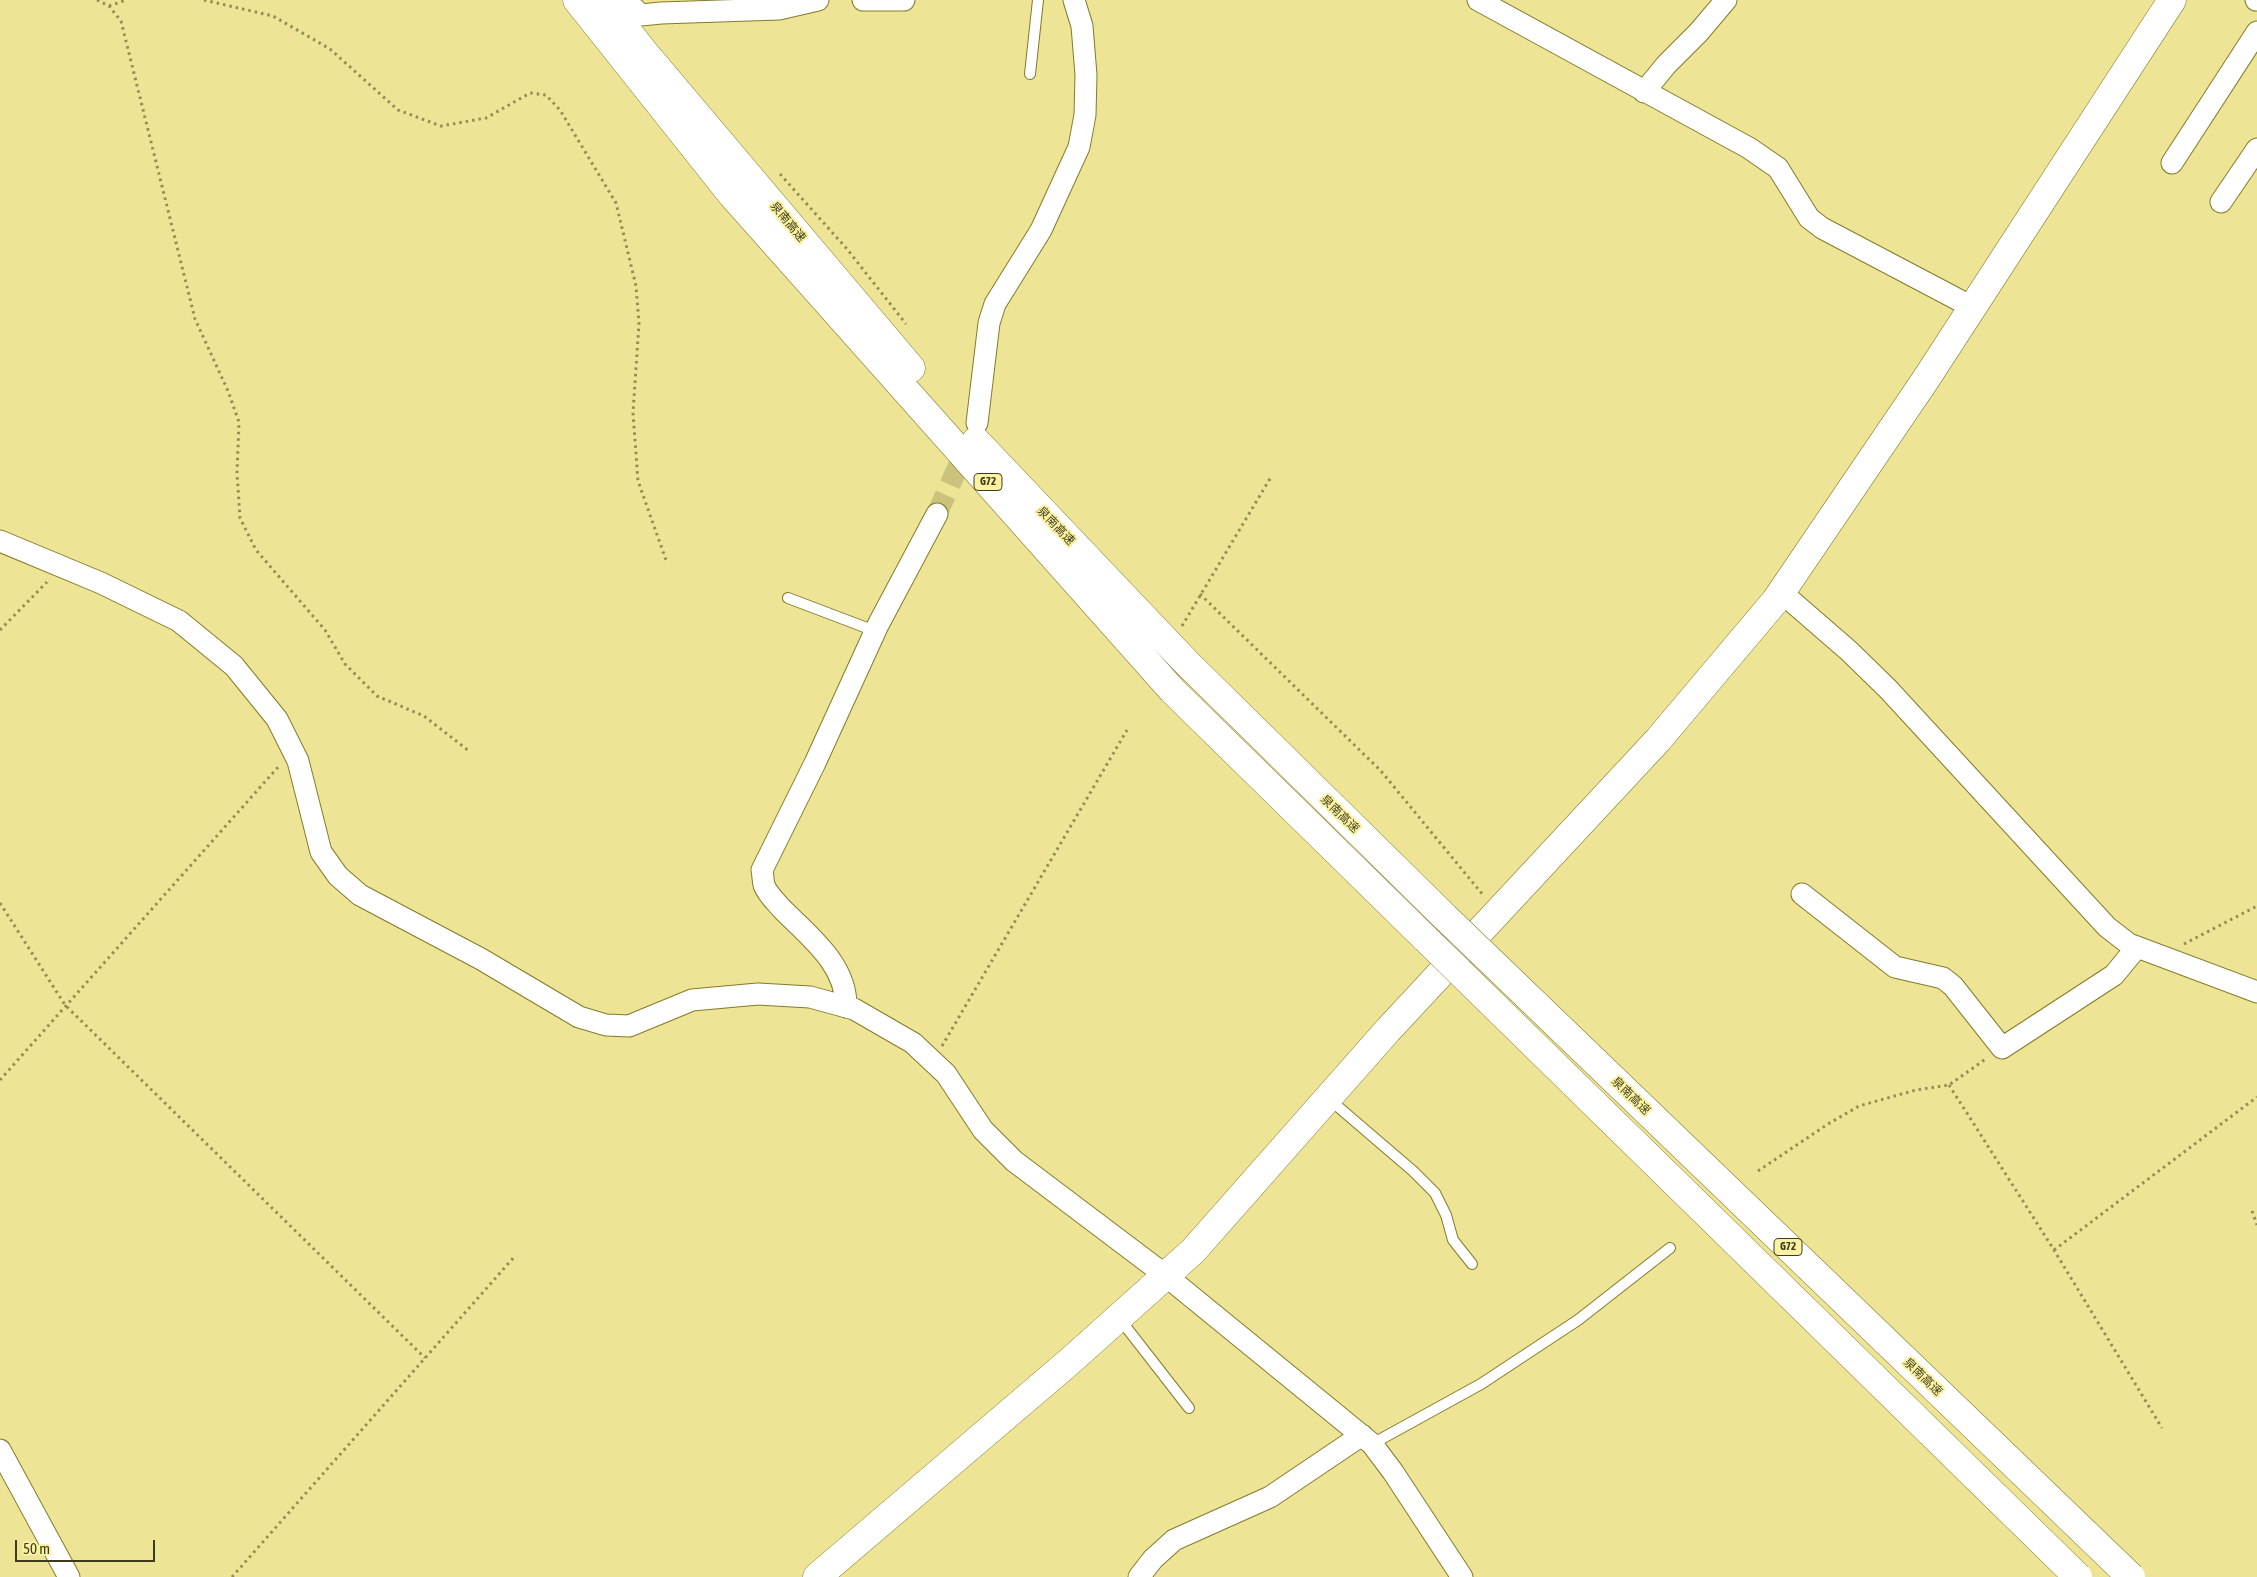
<!DOCTYPE html>
<meta charset="utf-8">
<style>
body{margin:0}
#map{position:relative;width:2257px;height:1577px;overflow:hidden;background:#ede595;font-family:"Asap Condensed",sans-serif}
canvas{display:block}
.scale{position:absolute;left:15px;top:1540px;width:140px;height:22px;box-sizing:border-box;border:2px solid #3e3b1a;border-top:0;padding-left:6px;font-size:15px;line-height:18px;white-space:nowrap;color:#3e3b1a;-webkit-text-stroke:4px #faf2a2;paint-order:stroke}
</style>
<div id="map">
<canvas width="2257" height="1577"></canvas>
<div class="scale">50 m</div>
</div>
<script>
const c = document.querySelector('canvas').getContext('2d');
c.lineJoin = 'round';
function strokePath(path, color, width, dash) { c.strokeStyle = color; c.lineWidth = width; c.lineCap = dash ? 'butt' : 'round'; c.setLineDash(dash || []); c.stroke(path); }
function write(font, color, halo, rows, align = 'center') {
  c.font = font + ' "Asap Condensed","Noto Sans SC",sans-serif'; c.lineWidth = 4; c.setLineDash([]); c.textBaseline = 'middle'; c.strokeStyle = halo; c.fillStyle = color; for (const [text, x, y, turn = 0] of rows) {
    c.save(); c.translate(x, y); c.rotate((+turn || 0) * Math.PI / 180); c.textAlign = isNaN(turn) ? turn : align; if (halo) c.strokeText(text, 0, 0); c.fillText(text, 0, 0); c.restore();
  }
}
const streetTunnel = new Path2D(`
 M937 514 969 442`);
const path = new Path2D(`
 M97 0 109 6 121 21 195 319 228 391 239 422 237 473 240 518 256 550 325 630 345 664 377 696 424 716 469 751
 M204 0 273 16 330 49 398 110 441 126 486 118 530 93 546 95 560 110 616 203 636 286 639 323 633 413 638 481 666 560
 M109 6 126 0
 M780 174 847 249 906 324
 M1200 594 1381 771 1483 895
 M1182 626 1271 477
 M0 630 47 582
 M0 903 65 1005 425 1358
 M2184 944 2257 906
 M942 1046 1127 730
 M0 1080 279 766
 M1949 1085 2054 1250 2162 1428
 M1758 1171 1828 1124 1859 1106 1916 1090 1949 1085 1987 1058
 M2252 1211 2257 1225
 M2054 1250 2257 1097
 M232 1577 515 1256`);
const lane = new Path2D(`
 M1030 74 1038 0
 M788 598 875 631
 M1329 1099 1413 1171 1435 1193 1446 1215 1453 1240 1472 1264
 M1119 1318 1189 1408
 M1372 1444 1481 1384 1578 1320 1670 1248`);
const street = new Path2D(`
 M625 0 641 15 661 13 779 9 818 0
 M863 0H904
 M1478 0 1749 148 1778 168 1809 218 1822 228 1972 307
 M2256 0H2257
 M1644 92 1666 65 1698 33 1726 0
 M2172 163 2257 32
 M2221 202 2257 149
 M977 423 989 323 995 304 1041 230 1079 147 1085 115 1086 75 1082 26 1074 0
 M0 541 101 583 179 621 234 666 277 719 298 761 321 852 338 876 360 895 481 959 579 1017 606 1025 629 1026 692 1000 758 994 810 997 854 1009 913 1043 946 1074 983 1130 1014 1161 1165 1275 1372 1444 1393 1472 1462 1577
 M1781 592 1849 651 1888 689 2107 927 2129 944 2257 992
 M1802 894 1895 967 1943 978 1953 986 2002 1048 2114 975 2137 947
 M846 1007C847 965 810 937 783 910 777 903 767 894 764 885 763 881 763 875 762 870L815 763 878 625 937 514
 M0 1450 69 1577
 M1139 1577 1153 1559 1174 1540 1270 1497 1362 1435`);
const secondary = new Path2D(`
 M817 1577 1069 1362 1193 1251 1388 1030 1658 740 1776 600 1926 379 2172 0`);
const highway = new Path2D(`
 M577 0 732 195 1172 690 1426 939
 M603 0 644 52 911 368
 M976 441 1186 662 1445 917`);
const highwayBridge = new Path2D(`
 M1445 917 2131 1577
 M1426 939 2078 1577`);
const shields = [
 [988,482,28],
 [1788,1247,28]
];
const shieldNames = [
 ["G72",988,482],
 ["G72",1788,1247]
];
const streetNames = [
 ["泉南高速",788,222,50],
 ["泉南高速",1056,526,46],
 ["泉南高速",1340,814,44],
 ["泉南高速",1631,1096,44],
 ["泉南高速",1923,1377,44]
];
strokePath(streetTunnel, '#cac37c', 21, [21, 11]);
strokePath(lane, '#837b2a', 12);
strokePath(street, '#837b2a', 23);
strokePath(secondary, '#837b2a', 29);
strokePath(highway, '#837b2a', 29);
strokePath(path, '#928d55', 3, [2.5, 4]);
strokePath(lane, '#fff', 10);
strokePath(street, '#fff', 21);
strokePath(secondary, '#fff', 28);
strokePath(highway, '#fff', 28);
strokePath(highwayBridge, '#837b2a', 29, []);
strokePath(highwayBridge, '#fff', 28);
for (const [x, y, w] of shields) { const box = new Path2D(); box.roundRect(x - w / 2, y - 8.5, w, 17, 4); c.fillStyle = '#faf2a2'; c.fill(box); strokePath(box, '#3e3b1a', 1); }
write('bold 11px', '#3e3b1a', null, shieldNames);
write('12px', '#3e3b1a', '#faf2a2', streetNames);
</script>
